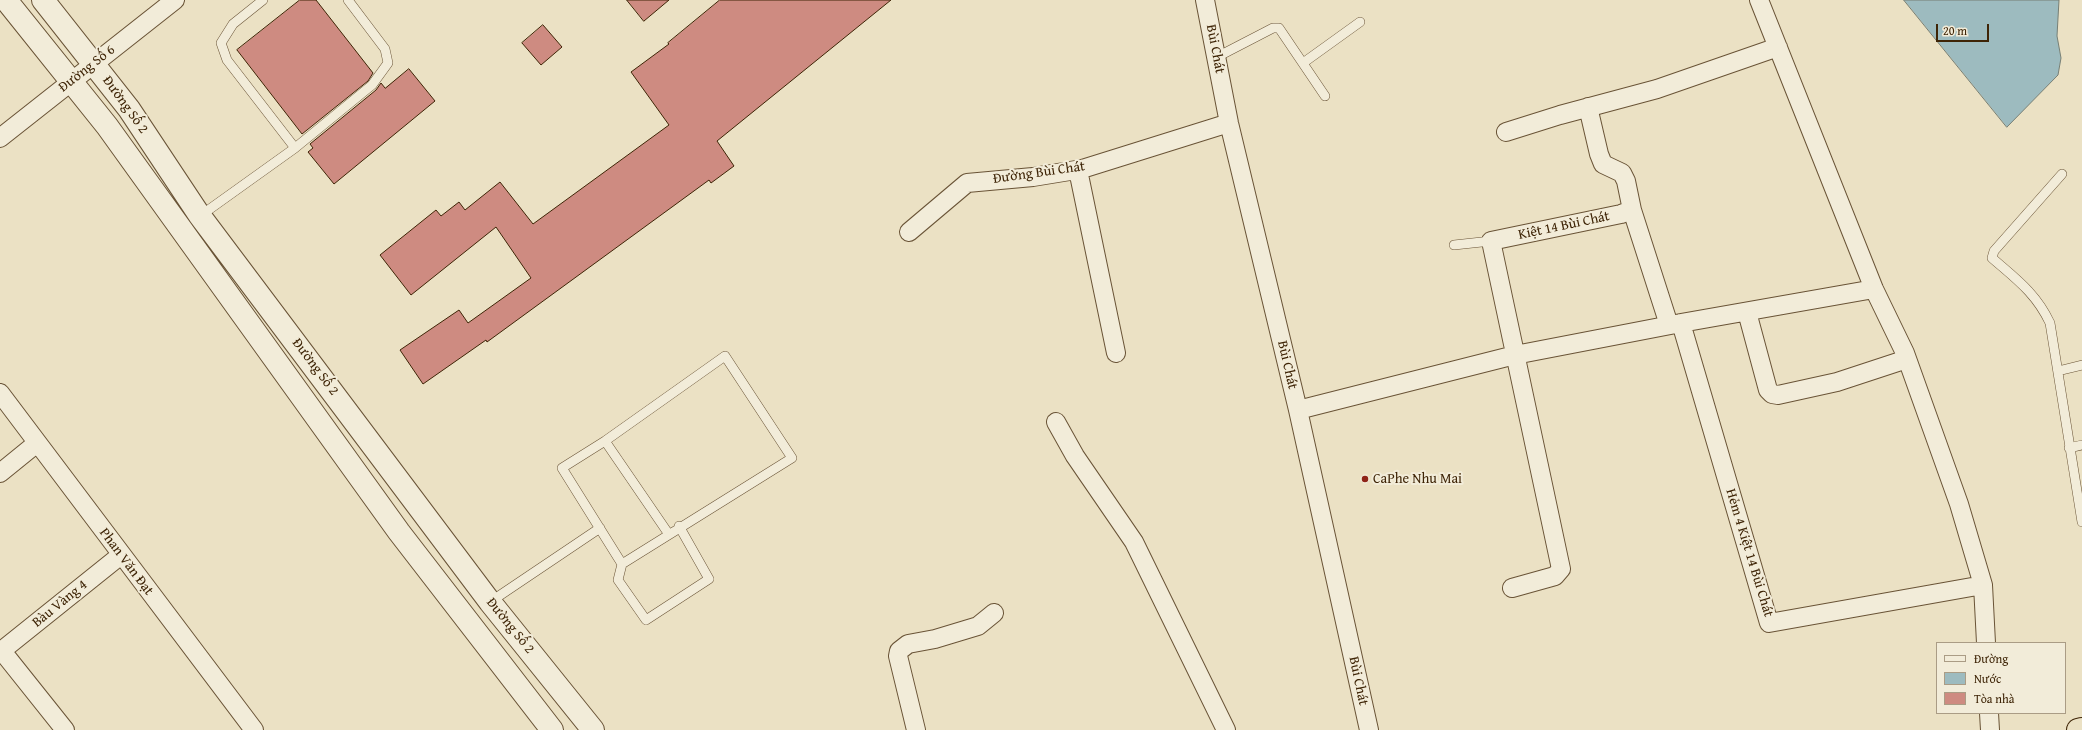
<!DOCTYPE html>
<meta charset="utf-8">
<style>
body{margin:0}
#map{position:relative;width:2082px;height:730px;overflow:hidden;background:#ebe1c4;font-family:"Gentium Book Plus",serif}
canvas{display:block}
.legend{position:absolute;left:1936px;top:642px;width:130px;height:72px;box-sizing:border-box;background:#f2ecd9;border:1px solid #aa9c85;margin:0;padding:5px 7px;list-style:none;font-size:12px;color:#3e2406}
.legend li{display:flex;align-items:center;gap:8px;height:20px}
.legend b{width:20px;border:1px solid #aa9c85}
.scale{position:absolute;left:1936px;top:24px;width:53px;height:18px;box-sizing:border-box;border:2px solid #3e2406;border-top:0;padding-left:5px;font-size:12px;line-height:14px;white-space:nowrap;color:#3e2406;-webkit-text-stroke:3px #f2ecd9;paint-order:stroke}
</style>
<div id="map">
<canvas width="2082" height="730"></canvas>
<ul class="legend">
<li><b style="height:5px;background:#f2ecd9"></b>Đường</li>
<li><b style="height:11px;background:#9dbbbf"></b>Nước</li>
<li><b style="height:11px;background:#ce8b81"></b>Tòa nhà</li>
</ul>
<div class="scale">20 m</div>
</div>
<script>
const c = document.querySelector('canvas').getContext('2d');
c.lineJoin = 'round';
function paint(path, color) { c.fillStyle = color; c.fill(path, 'evenodd'); }
function strokePath(path, color, width, dash) { c.strokeStyle = color; c.lineWidth = width; c.lineCap = dash ? 'butt' : 'round'; c.setLineDash(dash || []); c.stroke(path); }
function write(font, color, halo, rows, align = 'center') {
  c.font = font + ' "Gentium Book Plus",serif'; c.lineWidth = 4; c.setLineDash([]); c.textBaseline = 'middle'; c.strokeStyle = halo; c.fillStyle = color; for (const [text, x, y, turn = 0] of rows) {
    c.save(); c.translate(x, y); c.rotate((+turn || 0) * Math.PI / 180); c.textAlign = isNaN(turn) ? turn : align; if (halo) c.strokeText(text, 0, 0); c.fillText(text, 0, 0); c.restore();
  }
}
const water = new Path2D(`
 M1904 0H2059L2057 36 2061 58 2058 75 2007 127Z`);
const building = new Path2D(`
 M300 0H316L373 73 368 81 302 134 237 50Z
 M627 0H669L644 21Z
 M720 0H891L717 141 734 166 711 183 709 180 487 342 486 340 423 384 400 350 459 310 468 323 531 278 496 227 411 295 380 255 436 210 441 216 459 202 465 210 500 182 533 224 669 125 631 72 669 44 668 43Z
 M543 25 562 47 541 65 522 43Z
 M409 69 435 101 334 184 308 152 313 148 310 144 376 90 381 83 385 88Z`);
const service = new Path2D(`
 M263 0 233 24 221 43 227 60 295 148
 M1217 57 1273 28H1279L1325 96
 M1303 63 1360 22
 M2062 174 1994 251 1992 258C2016 279 2036 293 2050 323L2082 522
 M200 216 295 148 372 85 388 63 385 49 348 0
 M1454 245 1491 241
 M2058 371 2082 365
 M605 441 668 533
 M2069 448 2082 445
 M622 564 562 468 605 441 725 356 792 458 622 564 618 580 646 620 709 579 679 526
 M490 602 600 528`);
const minor = new Path2D(`
 M1205 0 1229 123 1298 410 1369 730
 M1759 0 1874 289 1905 353 1959 504 1983 585 1986 643
 M1588 107 1599 154 1603 164 1622 173 1626 181 1632 210
 M1506 132 1560 115 1657 89 1778 47
 M0 138 175 0
 M1078 170 1116 353
 M909 232 967 183 1033 177 1082 169 1229 123
 M1747 312 1768 390 1772 394 1778 395 1837 382 1907 359
 M1681 323 1769 623 1983 585
 M0 393 254 730
 M1298 410 1515 355 1681 323 1874 289
 M1056 422 1075 456 1134 542 1226 730
 M0 473 37 443
 M1512 588 1555 576 1561 569 1491 241 1621 214 1632 210 1669 325
 M2 651 65 730
 M0 652 121 555
 M1989 713 1990 730
 M916 730 898 656 899 651 908 644 935 639 978 626 994 613`);
const tertiary = new Path2D(`
 M6 0 107 126 399 532 552 730
 M43 0 129 109 200 216 490 602 593 730`);
const trunk = new Path2D(`
 M2078 730 2082 729`);
const markers = [
 [1365,479,4,"#8f2418"]
];
const streetNames = [
 ["Bùi Chát",1215,49,79],
 ["Đường Số 6",87,69,-38],
 ["Đường Số 2",125,105,54],
 ["Đường Bùi Chát",1039,173,-8],
 ["Kiệt 14 Bùi Chát",1564,226,-12],
 ["Bùi Chát",1287,365,77],
 ["Đường Số 2",315,367,53],
 ["Hẻm 4 Kiệt 14 Bùi Chát",1749,553,73],
 ["Phan Văn Đạt",126,562,53],
 ["Bàu Vàng 4",60,604,-39],
 ["Đường Số 2",510,626,51],
 ["Bùi Chát",1358,681,78]
];
const poiNames = [
 ["CaPhe Nhu Mai",1373,479]
];
paint(water, '#9dbbbf');
strokePath(water, '#777f75', 1);
paint(building, '#ce8b81');
strokePath(building, '#3e2406', 1);
strokePath(service, '#695336', 10);
strokePath(minor, '#695336', 20);
strokePath(tertiary, '#695336', 24);
strokePath(trunk, '#3e2406', 24);
strokePath(service, '#f2ecd9', 9);
strokePath(minor, '#f2ecd9', 18);
strokePath(tertiary, '#f2ecd9', 22);
strokePath(trunk, '#ebe1c4', 22);
for (const [x, y, r, color] of markers) { const dot = new Path2D(); dot.arc(x, y, r, 0, 2 * Math.PI); c.fillStyle = color; c.fill(dot); strokePath(dot, '#f2ecd9', 1.5); }
write('14px', '#3e2406', '#f2ecd9', streetNames);
write('14px', '#3e2406', '#f2ecd9', poiNames, 'left');
</script>
